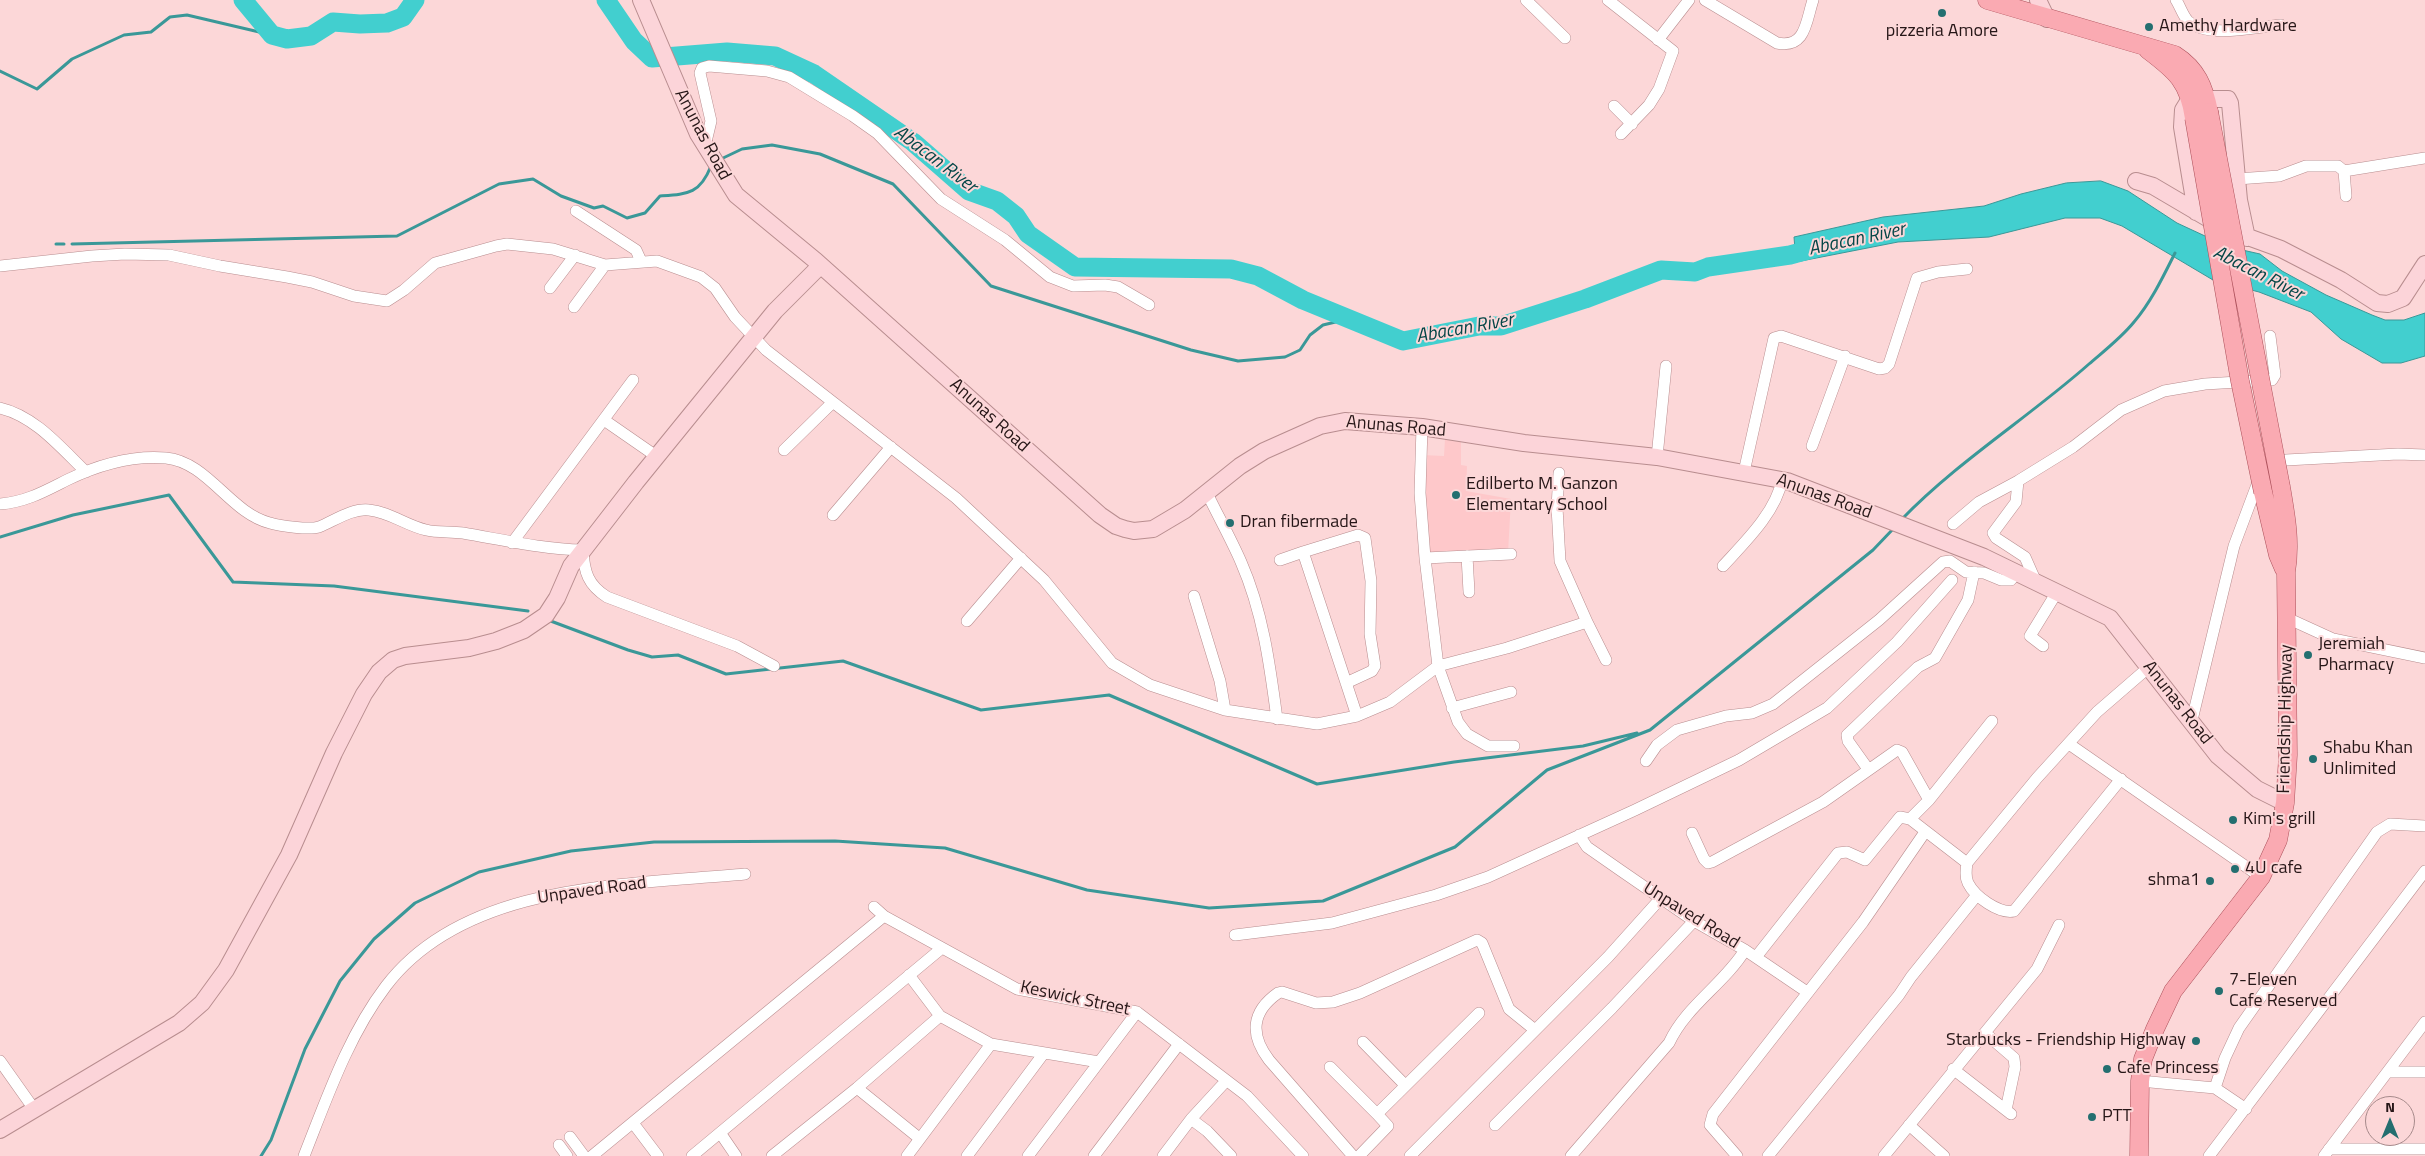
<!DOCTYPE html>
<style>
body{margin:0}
#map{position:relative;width:2425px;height:1156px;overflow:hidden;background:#fcd7d8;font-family:"Titillium Web",sans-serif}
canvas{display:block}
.north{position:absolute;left:2365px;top:1096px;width:50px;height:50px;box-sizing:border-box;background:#fcd7d8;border:1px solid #a68a8b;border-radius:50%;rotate:0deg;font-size:14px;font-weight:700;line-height:20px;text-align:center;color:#261617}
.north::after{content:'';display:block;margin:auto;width:18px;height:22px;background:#246f70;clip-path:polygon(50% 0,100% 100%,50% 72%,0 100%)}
</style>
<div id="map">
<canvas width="2425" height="1156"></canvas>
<div class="north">N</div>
</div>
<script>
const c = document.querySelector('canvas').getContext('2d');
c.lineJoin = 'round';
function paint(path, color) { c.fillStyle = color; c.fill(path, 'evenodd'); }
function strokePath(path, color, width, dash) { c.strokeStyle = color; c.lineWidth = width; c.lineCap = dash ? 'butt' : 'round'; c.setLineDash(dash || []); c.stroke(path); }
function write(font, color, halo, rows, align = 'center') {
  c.font = font + ' "Titillium Web",sans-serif'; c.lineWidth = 4; c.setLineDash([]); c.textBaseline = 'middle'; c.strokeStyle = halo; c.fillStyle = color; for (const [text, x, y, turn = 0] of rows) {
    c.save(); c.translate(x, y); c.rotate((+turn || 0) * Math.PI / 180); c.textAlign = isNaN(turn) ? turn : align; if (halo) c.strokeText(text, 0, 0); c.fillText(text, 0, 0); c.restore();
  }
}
const built = new Path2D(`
 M1445 439 1461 440V465L1467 466 1466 491 1511 499 1508 553 1429 556 1422 455 1444 456Z`);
const water = new Path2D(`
 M2101 181 2128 191 2177 223 2205 236 2229 247 2260 254 2282 271 2326 295 2372 315 2385 320H2404L2425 313V356L2401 363H2382L2341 339 2311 312 2259 292 2213 280 2122 226 2100 218H2065L1989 237 1898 242 1796 262 1794 237 1883 217 1984 206 2021 194 2066 183Z`);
const stream = new Path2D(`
 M0 71 37 89 72 59 124 35 151 32 170 17 187 15 272 35
 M721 159 742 149 772 145 820 154 893 184 991 286 1191 350 1238 361 1285 357 1300 350 1310 335 1323 325 1348 319
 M56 244H64
 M72 244 397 236 499 184 533 179 561 196 594 208 603 206 627 218 645 213 660 196C688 194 700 194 711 166
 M1901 520C1958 461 2028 418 2089 364 2104 351 2121 338 2134 322 2151 302 2163 277 2175 253
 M0 537 73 515 169 495 233 582 334 586 528 611
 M548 620 628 650 652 657 678 655 726 674 843 661 981 710 1109 695 1317 784 1454 762 1583 746 1637 733
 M261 1156 271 1140 305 1049 340 981 374 939 415 903 479 872 571 851 654 842 835 841 945 848 1087 890 1209 908 1323 901 1455 847 1547 770 1650 730 1873 550 1894 528`);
const river = new Path2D(`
 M243 0 272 35 287 39 311 36 333 22 360 24 387 23 403 17 415 0
 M606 0 634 41 652 58 727 52 775 56 814 74 913 142 969 191 997 201 1016 216 1028 234 1075 267 1231 269 1258 276 1303 300 1403 341 1479 326H1501L1585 299 1661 270 1695 272 1708 267 1790 255 1819 247`);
const street = new Path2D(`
 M1526 0 1565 38
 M1608 0 1673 51 1659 89 1649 105 1621 134
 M1705 0 1777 43C1806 49 1806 21 1813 0
 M2176 0C2180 6 2183 16 2188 21 2207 39 2256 27 2281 25
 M1658 40 1689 0
 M1614 106 1632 124
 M705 146 711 121 700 73 702 68 709 66 767 71 789 77 853 116 877 133 941 199 1005 240 1050 277 1073 286 1105 285 1118 287 1149 305
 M2344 171 2425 158
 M2237 179 2279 176 2306 166H2338L2344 171 2346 196
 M576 211 636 250 641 261
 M0 266 92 256 125 254 169 255 220 266 287 277 312 282 354 296 387 301 404 290 435 263 496 246 507 244 553 249 605 265 657 261 701 277 715 288 735 317 766 350 956 498 1044 580 1112 663 1150 685 1225 710 1317 724 1357 716 1390 702 1438 666 1507 648 1587 622 1606 660
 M550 288 575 255
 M574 307 605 265
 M0 408C35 416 61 448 86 472
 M604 420 656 456
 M1422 427 1420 493 1425 558 1438 666 1458 722 1467 734 1488 746H1514
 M1812 446 1845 356
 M784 450 832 403
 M1657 457 1666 366
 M1744 472 1774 338 1781 336 1879 369 1885 368 1889 364 1917 278 1938 272 1967 269
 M1559 473 1557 507 1560 561 1587 622
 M2018 481 2016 502 1993 533 1996 538 2025 557 2036 582
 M1207 493C1218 516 1231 539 1241 562 1263 612 1270 666 1277 719
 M0 504C26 502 45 491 67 480 98 465 131 455 166 458 208 462 230 513 270 523 280 526 309 530 319 527 334 521 352 508 369 510 390 512 405 525 426 530 438 533 451 531 463 533 504 540 542 549 583 550 584 572 588 585 607 597L737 646 774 666
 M833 515 891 447
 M1953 524 1979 502 2018 481 2073 447 2121 410 2164 391 2205 384 2272 380 2275 375 2270 336
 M512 543 633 380
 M1303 552 1358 535 1365 538 1371 581 1370 634 1375 666 1372 671 1346 683
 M1467 556 1469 592
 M1425 558 1511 554
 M1280 560 1303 552 1357 716
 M1723 566C1745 542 1776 512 1782 480
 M1194 596 1220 681 1225 710
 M2287 618 2333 639 2425 658
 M967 621 1021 558
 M2043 646 2030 636 2057 592
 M1452 708 1511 692
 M2192 720 2234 546 2261 474 2268 466 2286 460 2398 454 2425 455
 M2069 744 2261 877
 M1646 761 1657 745 1677 730 1726 716 1752 713 1773 704 1879 620 1943 562 1950 561 1966 572 1984 573 2001 580H2011L2017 572
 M1868 769 1848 741 1847 735 1918 667 1935 658 1968 600 1974 572
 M2121 779 2014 911C1999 914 1975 897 1968 883 1965 877 1966 870 1967 863L2037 778 2097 712 2149 667
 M1910 819 1929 800 1992 721
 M1692 833 1704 859 1708 863 1712 862 1823 802 1897 750 1902 752 1929 800
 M1579 835 1587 847 1620 870 1694 921 1745 950 1807 992
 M874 907 884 916 1017 989 1137 1012 1247 1096 1303 1156
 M1235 935 1332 923 1436 895 1488 877 1635 810 1739 760 1827 708 1897 642 1952 580
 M1756 957 1838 853 1847 852 1865 860 1900 817 1910 819 1967 863
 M909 975 940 1016 991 1044 1099 1062
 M1985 1033 2014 1058 2015 1067 2006 1110
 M1363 1042 1405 1085
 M0 1061 34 1109
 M1330 1067 1377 1114
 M1953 1069 2011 1114
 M2388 1072H2425
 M2140 1081 2215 1088 2246 1109
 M857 1088 919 1138
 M2215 1088 2225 1058 2239 1028 2377 832 2390 824 2425 826
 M1191 1119 1207 1131 1231 1156
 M633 1123 658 1156
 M1495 1125 1612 1008 1694 921
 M1909 1125 1944 1156
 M721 1134 736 1156
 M570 1137 584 1156
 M559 1145 567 1156
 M2329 1149H2425
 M304 1156C327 1098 348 1036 386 986 465 882 628 885 745 874
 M592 1156 884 916
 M692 1156 942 948
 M772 1156 857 1088 940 1016
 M907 1156 991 1044
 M967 1156 1044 1053
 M1028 1156 1137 1012
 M1094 1156 1179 1044
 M1163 1156 1191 1119 1226 1081
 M1353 1156 1269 1060C1250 1035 1251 1012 1278 993L1282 992 1316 1003 1333 1002 1360 993 1477 940 1482 943 1509 1009 1535 1030
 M1359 1156 1388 1126 1377 1114 1479 1013
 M1410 1156 1608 957 1661 898
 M1571 1156 1669 1043C1686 1006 1724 984 1745 950
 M1737 1156 1710 1125 1713 1114 1863 922 1925 832
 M1768 1156 1899 995 1911 977 1977 895
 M1884 1156 2037 969 2059 925
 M2209 1156 2425 871
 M2324 1156 2425 1022`);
const secondary = new Path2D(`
 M641 0 698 134 736 195 816 261 1100 515 1116 526 1125 529 1134 531 1153 529 1185 510 1240 466 1264 451 1320 426 1345 421 1422 427 1524 443 1657 457 1787 481 1984 557 2110 618 2218 756 2257 789 2285 803
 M2038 0 2047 19
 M2191 97 2183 110 2182 127 2196 212
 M2207 99H2228L2230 103 2239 200 2247 238
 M2136 181 2153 186 2226 229 2281 249 2341 280 2377 303 2388 304 2403 298 2425 264
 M0 1130 179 1023 202 1003 226 970 289 855 334 753 364 694 379 672 393 660 405 656 469 648 496 641 524 630 546 615 557 598 571 566 636 482 775 311 820 266`);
const primary = new Path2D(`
 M1987 0 2175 55C2197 69 2204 87 2209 112
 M2148 50C2176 71 2189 82 2194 118
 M2263 492 2278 555 2284 569
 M2139 1156 2140 1081 2143 1059 2155 1029 2173 991 2261 877 2278 840 2285 803 2288 755 2286 572C2291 543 2286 516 2281 487`);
const primaryBridge = new Path2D(`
 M2209 112 2281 487
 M2194 118 2240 381 2263 492`);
const markers = [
 [1942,13,5,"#246f70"],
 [2149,27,5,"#246f70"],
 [1456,495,5,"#246f70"],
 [1230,523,5,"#246f70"],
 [2308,655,5,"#246f70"],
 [2313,759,5,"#246f70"],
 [2233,820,5,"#246f70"],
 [2235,869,5,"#246f70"],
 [2210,881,5,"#246f70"],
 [2219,991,5,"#246f70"],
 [2196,1041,5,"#246f70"],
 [2107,1069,5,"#246f70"],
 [2092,1117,5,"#246f70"]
];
const poiNames = [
 ["Amethy Hardware",2159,27],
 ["pizzeria Amore",1942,32,"center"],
 ["Edilberto M. Ganzon",1466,485],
 ["Elementary School",1466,506],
 ["Dran fibermade",1240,523],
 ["Jeremiah",2318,645],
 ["Pharmacy",2318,666],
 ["Shabu Khan",2323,749],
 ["Unlimited",2323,770],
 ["Kim's grill",2243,820],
 ["4U cafe",2245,869],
 ["shma1",2200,881,"right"],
 ["7-Eleven",2229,981],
 ["Cafe Reserved",2229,1002],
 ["Starbucks - Friendship Highway",2186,1041,"right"],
 ["Cafe Princess",2117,1069],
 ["PTT",2102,1117]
];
const streetNames = [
 ["Anunas Road",702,135,62],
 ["Anunas Road",989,416,42],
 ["Anunas Road",1396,427,5],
 ["Anunas Road",1824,497,20],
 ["Anunas Road",2177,703,52],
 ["Friendship Highway",2286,719,-89],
 ["Unpaved Road",592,891,-8],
 ["Unpaved Road",1691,916,32],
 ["Keswick Street",1075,999,12]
];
const waterNames = [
 ["Abacan River",935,160,37],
 ["Abacan River",1857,240,-12],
 ["Abacan River",2258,274,27],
 ["Abacan River",1465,329,-10]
];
paint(built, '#fec8ca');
paint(water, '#42cfcf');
strokePath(water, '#3a9898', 1);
strokePath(stream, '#3a9898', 3);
strokePath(river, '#42cfcf', 19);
strokePath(street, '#b88d8f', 12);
strokePath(secondary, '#b88d8f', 18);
strokePath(primary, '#ad515b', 19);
strokePath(street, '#fff', 11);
strokePath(secondary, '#fcd4d9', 16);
strokePath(primary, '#faaab2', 18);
strokePath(primaryBridge, '#ad515b', 19, []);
strokePath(primaryBridge, '#faaab2', 18);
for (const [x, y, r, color] of markers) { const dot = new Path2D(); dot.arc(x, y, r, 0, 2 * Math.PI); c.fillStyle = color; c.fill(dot); strokePath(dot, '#fcd7d8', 2); }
write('18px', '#261617', '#fcd7d8', poiNames, 'left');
write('18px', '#261617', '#fcd7d8', streetNames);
write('italic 19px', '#054647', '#fcd7d8', waterNames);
</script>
